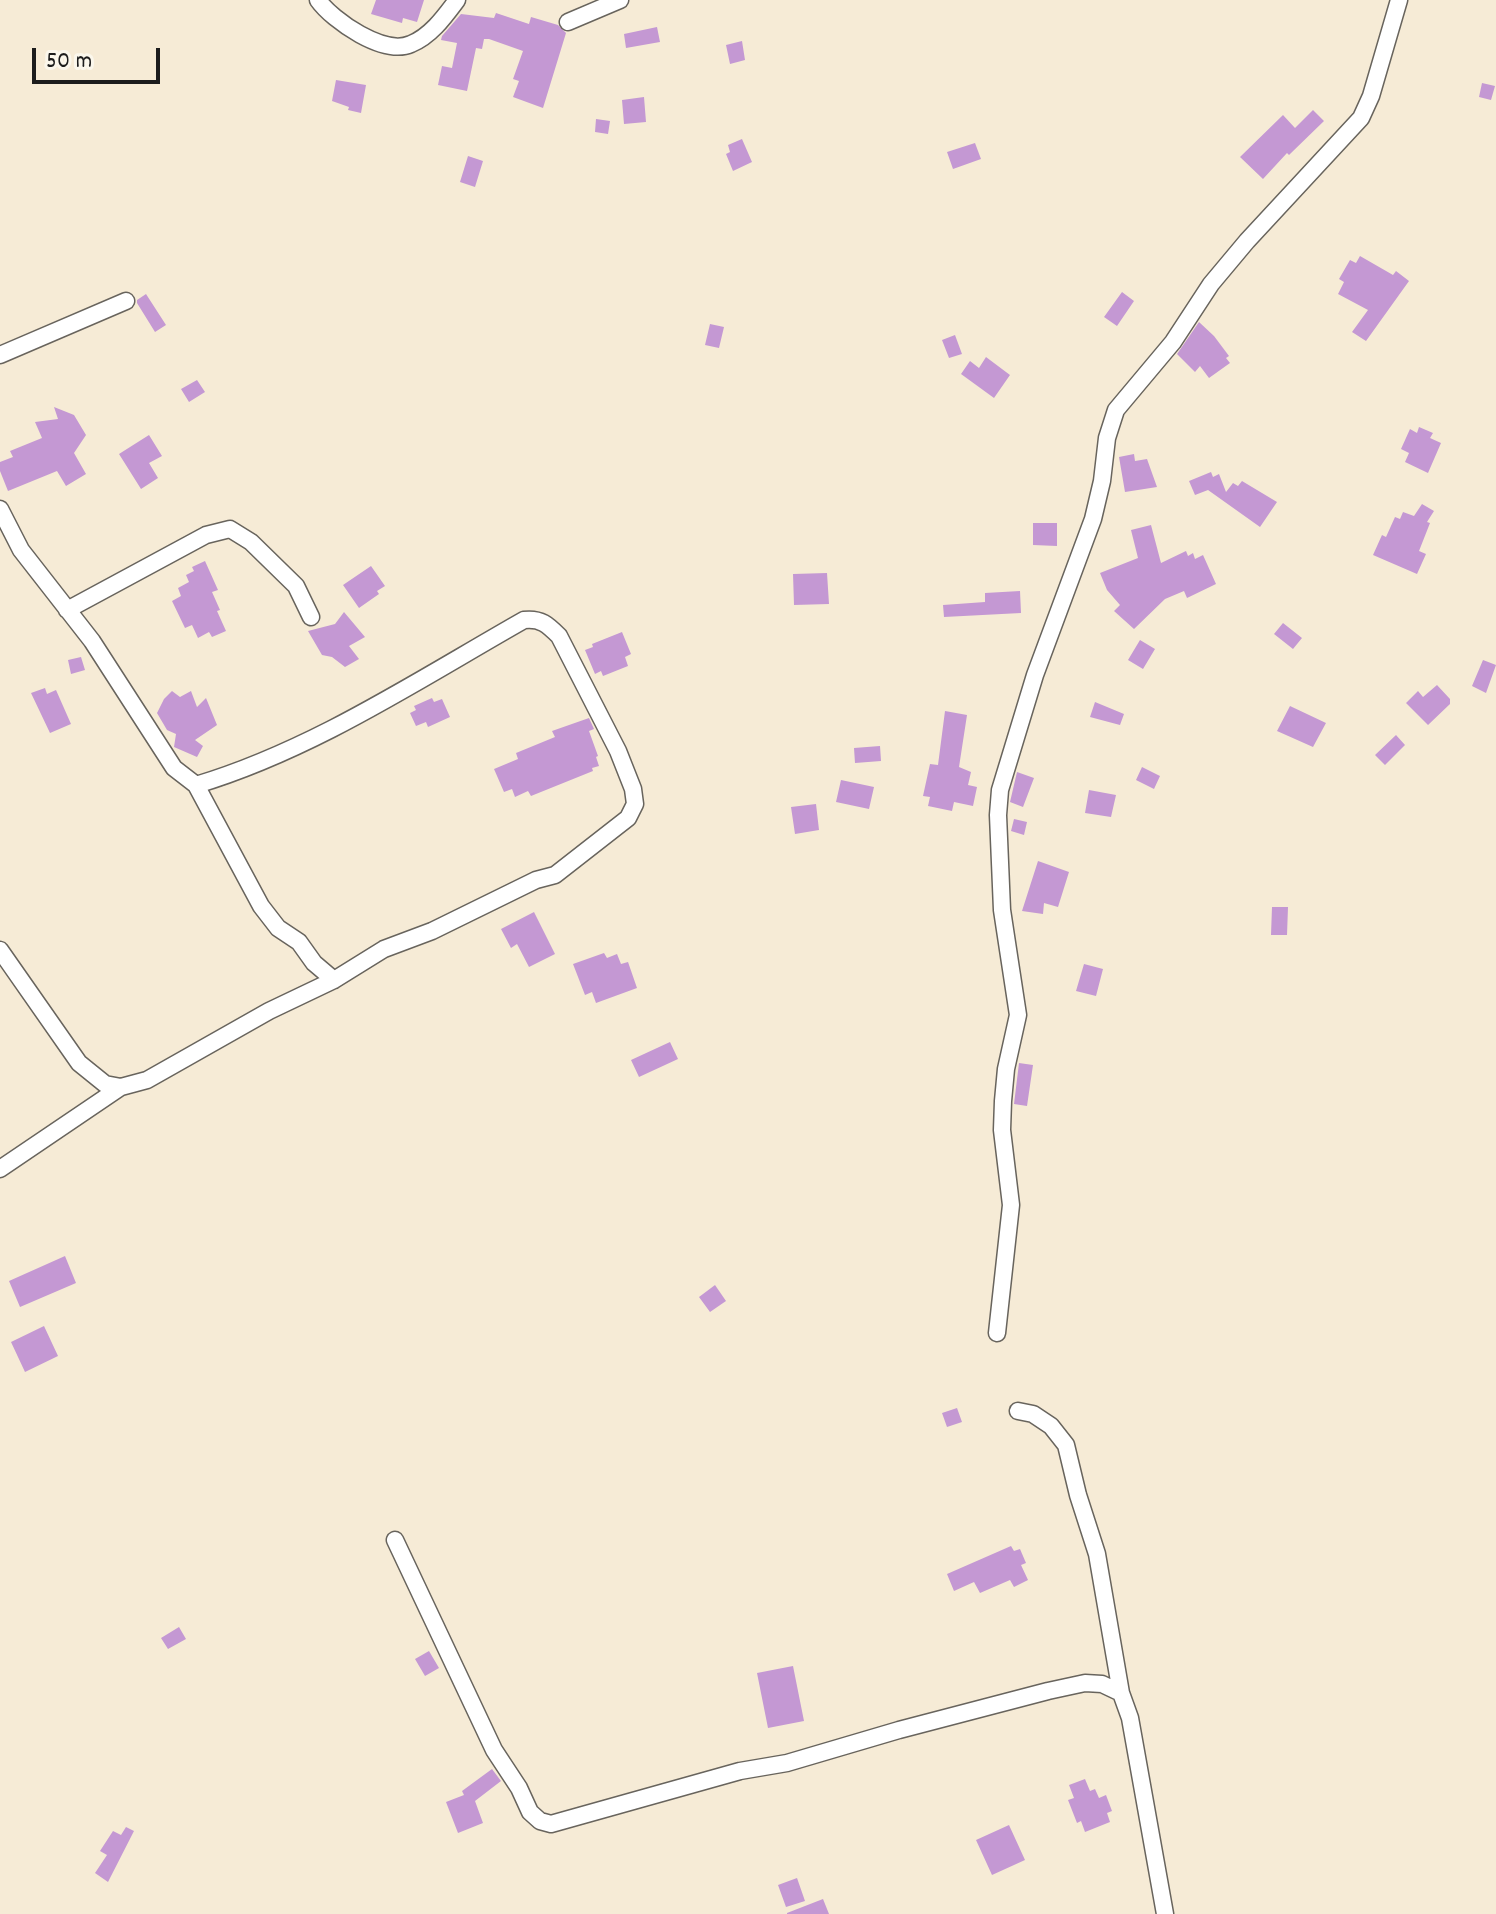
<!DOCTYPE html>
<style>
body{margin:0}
#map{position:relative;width:1496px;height:1914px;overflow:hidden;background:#f6ebd6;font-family:Dekko,sans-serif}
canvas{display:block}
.scale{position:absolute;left:32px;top:48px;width:128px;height:36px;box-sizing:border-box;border:4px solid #1c1c1c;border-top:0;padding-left:10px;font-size:24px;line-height:28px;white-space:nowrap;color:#1c1c1c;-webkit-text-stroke:6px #fbf7ec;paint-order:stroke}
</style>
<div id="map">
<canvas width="1496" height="1914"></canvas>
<div class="scale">50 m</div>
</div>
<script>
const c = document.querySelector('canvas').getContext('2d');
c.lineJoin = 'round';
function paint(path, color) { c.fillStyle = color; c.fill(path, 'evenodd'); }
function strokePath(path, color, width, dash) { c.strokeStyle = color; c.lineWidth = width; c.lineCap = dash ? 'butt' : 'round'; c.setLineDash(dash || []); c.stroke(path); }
const building = new Path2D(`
 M376 0H424L417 22 403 18 402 23 371 14Z
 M496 13 529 24 531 17 558 25 566 33 543 108 513 97 519 81 513 79 523 51 489 39H484L482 49 476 48 467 91 438 85 442 66 452 68 457 43 441 40 442 36 461 14 494 18Z
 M657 27 660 42 626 48 624 34Z
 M742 41 745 60 730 64 726 45Z
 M336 80 366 85 361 113 348 110 349 107 332 101Z
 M1482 83 1495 86 1491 100 1479 97Z
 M644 97 646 122 624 124 622 100Z
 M1313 110 1324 121 1289 155 1287 153 1263 179 1240 157 1283 115 1295 128Z
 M596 119 610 121 608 134 595 132Z
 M742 139 752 162 733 171 726 154 730 152 728 145Z
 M975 143 981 159 953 169 947 152Z
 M468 156 483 161 475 187 460 182Z
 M1360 256 1393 275 1396 271 1409 281 1366 341 1352 332 1368 310 1338 294 1344 282 1339 279 1350 260 1356 263Z
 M1122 292 1134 301 1117 326 1104 317Z
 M146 294 166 325 155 332 137 303V300Z
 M1199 322 1214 336 1229 356 1226 358 1230 363 1209 378 1200 366 1195 372 1177 354Z
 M710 324 724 327 719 348 705 345Z
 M955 335 962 354 949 358 942 340Z
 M986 357 1010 375 994 398 961 374 970 361 979 368Z
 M197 380 205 392 189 402 181 389Z
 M54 407 74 415 86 435 74 453 86 474 66 486 57 471 8 491 0 471V462L13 457 10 451 42 438 35 422 58 419Z
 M1419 427 1433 433 1430 438 1441 443 1428 473 1405 462 1409 453 1401 449 1410 429 1417 433Z
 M149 435 162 456 149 463 158 478 141 489 119 454Z
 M1134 454 1135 461 1147 459 1157 487 1125 492 1119 457Z
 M1211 472 1213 477 1219 474 1226 492 1233 483 1238 486 1242 481 1277 502 1260 527 1208 490 1195 495 1189 481Z
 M1422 504 1434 511 1427 522 1430 523 1419 551 1426 554 1417 574 1373 555 1382 535 1386 537 1395 517 1400 519 1403 512 1414 516Z
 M1033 523H1057V546L1033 545Z
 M1151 525 1161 563 1186 551 1188 556 1193 553 1195 559 1203 555 1216 584 1187 598 1184 591 1165 599 1134 629 1114 611 1120 605 1107 590 1100 573 1138 558 1131 530Z
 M205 561 218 590 212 592 220 610 217 611 226 631 212 637 209 632 198 638 192 625 185 628 172 601 181 596 178 588 189 582 186 575 194 571 192 567Z
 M371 566 385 586 377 591 379 594 359 608 343 585Z
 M827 573 829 604 794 605 793 574Z
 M1020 591 1021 613 944 617 943 605 985 602V593Z
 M344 612 365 637 349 646 359 659 345 667 332 657 322 655 308 631 335 624Z
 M1283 623 1302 638 1293 649 1274 634Z
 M622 632 631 654 625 657 628 666 603 676 601 671 595 674 585 650 593 647 592 644Z
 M1140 640 1155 649 1143 669 1128 660Z
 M81 657 85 670 71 674 68 660Z
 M1483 660 1496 665 1486 693 1472 686Z
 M1437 685 1450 699V704L1428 725 1406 703 1418 691 1423 697Z
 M45 688 47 694 56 690 71 724 50 733 31 693Z
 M172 691 180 697 191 691 197 707 206 698 217 725 195 740 203 746 197 757 174 747 176 734 167 730 157 713 164 699Z
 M432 698 434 702 442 699 450 717 428 727 426 722 416 726 410 713 416 710 414 706Z
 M1095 702 1124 714 1120 725 1090 717Z
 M1290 706 1326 723 1313 747 1277 731Z
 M945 711 967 715 959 767 971 772 968 785 977 787 973 806 954 802 952 811 928 806 930 797 923 796 930 764 938 765Z
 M589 718 594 729 589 731 598 756 596 757 599 766 592 768 593 771 531 796 528 791 515 797 512 789 504 792 494 769 518 759 516 753 555 737 552 731Z
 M1396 735 1405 745 1385 765 1375 755Z
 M880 746 881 761 855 763 854 748Z
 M1142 767 1160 776 1154 789 1136 780Z
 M1017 772 1034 778 1023 807 1010 802Z
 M841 780 874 787 869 809 836 802Z
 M1089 790 1116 795 1111 817 1085 813Z
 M816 804 819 830 795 834 791 807Z
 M1014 819 1027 822 1024 835 1011 831Z
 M1038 861 1069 872 1058 907 1044 903 1043 914 1022 911Z
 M1272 907H1288L1287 935H1271Z
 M534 912 555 954 529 967 517 944 511 948 501 929Z
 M604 953 607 958 617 954 621 964 628 962 637 988 596 1003 592 992 585 995 573 964Z
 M1084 964 1103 969 1096 996 1076 991Z
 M670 1042 678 1059 639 1077 631 1060Z
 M1019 1063 1033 1065 1027 1106 1014 1104Z
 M65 1256 76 1283 20 1307 9 1281Z
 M715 1285 726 1301 710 1312 699 1297Z
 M44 1326 58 1356 25 1372 11 1342Z
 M957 1408 962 1422 947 1427 942 1413Z
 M1011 1546 1014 1551 1020 1549 1026 1563 1021 1565 1028 1580 1014 1587 1010 1580 980 1593 974 1582 954 1591 947 1574Z
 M179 1627 186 1639 168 1649 161 1638Z
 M429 1651 439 1668 425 1676 415 1659Z
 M793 1666 804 1721 768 1728 757 1673Z
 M492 1769 501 1781 475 1801 483 1823 458 1833 446 1802 464 1795 462 1791Z
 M1085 1779 1090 1791 1095 1789 1099 1798 1106 1795 1112 1811 1107 1813 1110 1822 1085 1832 1081 1821 1077 1823 1068 1800 1074 1798 1069 1785Z
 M1009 1825 1025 1860 992 1875 976 1840Z
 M126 1827 134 1831 108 1882 95 1873 107 1855 100 1851 113 1831 121 1835Z
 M797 1878 805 1901 786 1907 778 1885Z
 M823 1899 829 1914H787V1913Z`);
const minor = new Path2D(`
 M318 0C333 21 384 56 411 44 431 36 445 16 457 0
 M568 22 620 0
 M0 355 126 301
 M0 509 21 550 92 641 174 768 196 785 261 906 278 928 299 942 314 963 334 980
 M67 610 206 535 230 529 251 542 296 586 311 617
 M0 950 79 1063 105 1084 121 1087 147 1080 269 1011 334 980 384 949 432 931 536 880 555 875 628 818 635 804 633 789 618 751 559 636C548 625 541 618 524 620 418 680 313 750 196 785
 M0 1169 121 1087
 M997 1333 1011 1205 1002 1130 1003 1101 1006 1069 1018 1015 1002 910 998 815 1000 790 1035 675 1093 519 1102 481 1107 438 1116 410 1173 342 1211 284 1247 241 1361 118 1371 96 1399 0
 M1018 1411 1033 1414 1051 1426 1066 1445 1078 1495 1097 1554 1121 1693
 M395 1540 494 1750 519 1788 530 1812 540 1821 551 1824 740 1771 787 1763 899 1730 1048 1691 1085 1683 1102 1684 1121 1693 1130 1718 1165 1914`);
paint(building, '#c498d3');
strokePath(minor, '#68645d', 19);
strokePath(minor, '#fff', 16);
</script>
